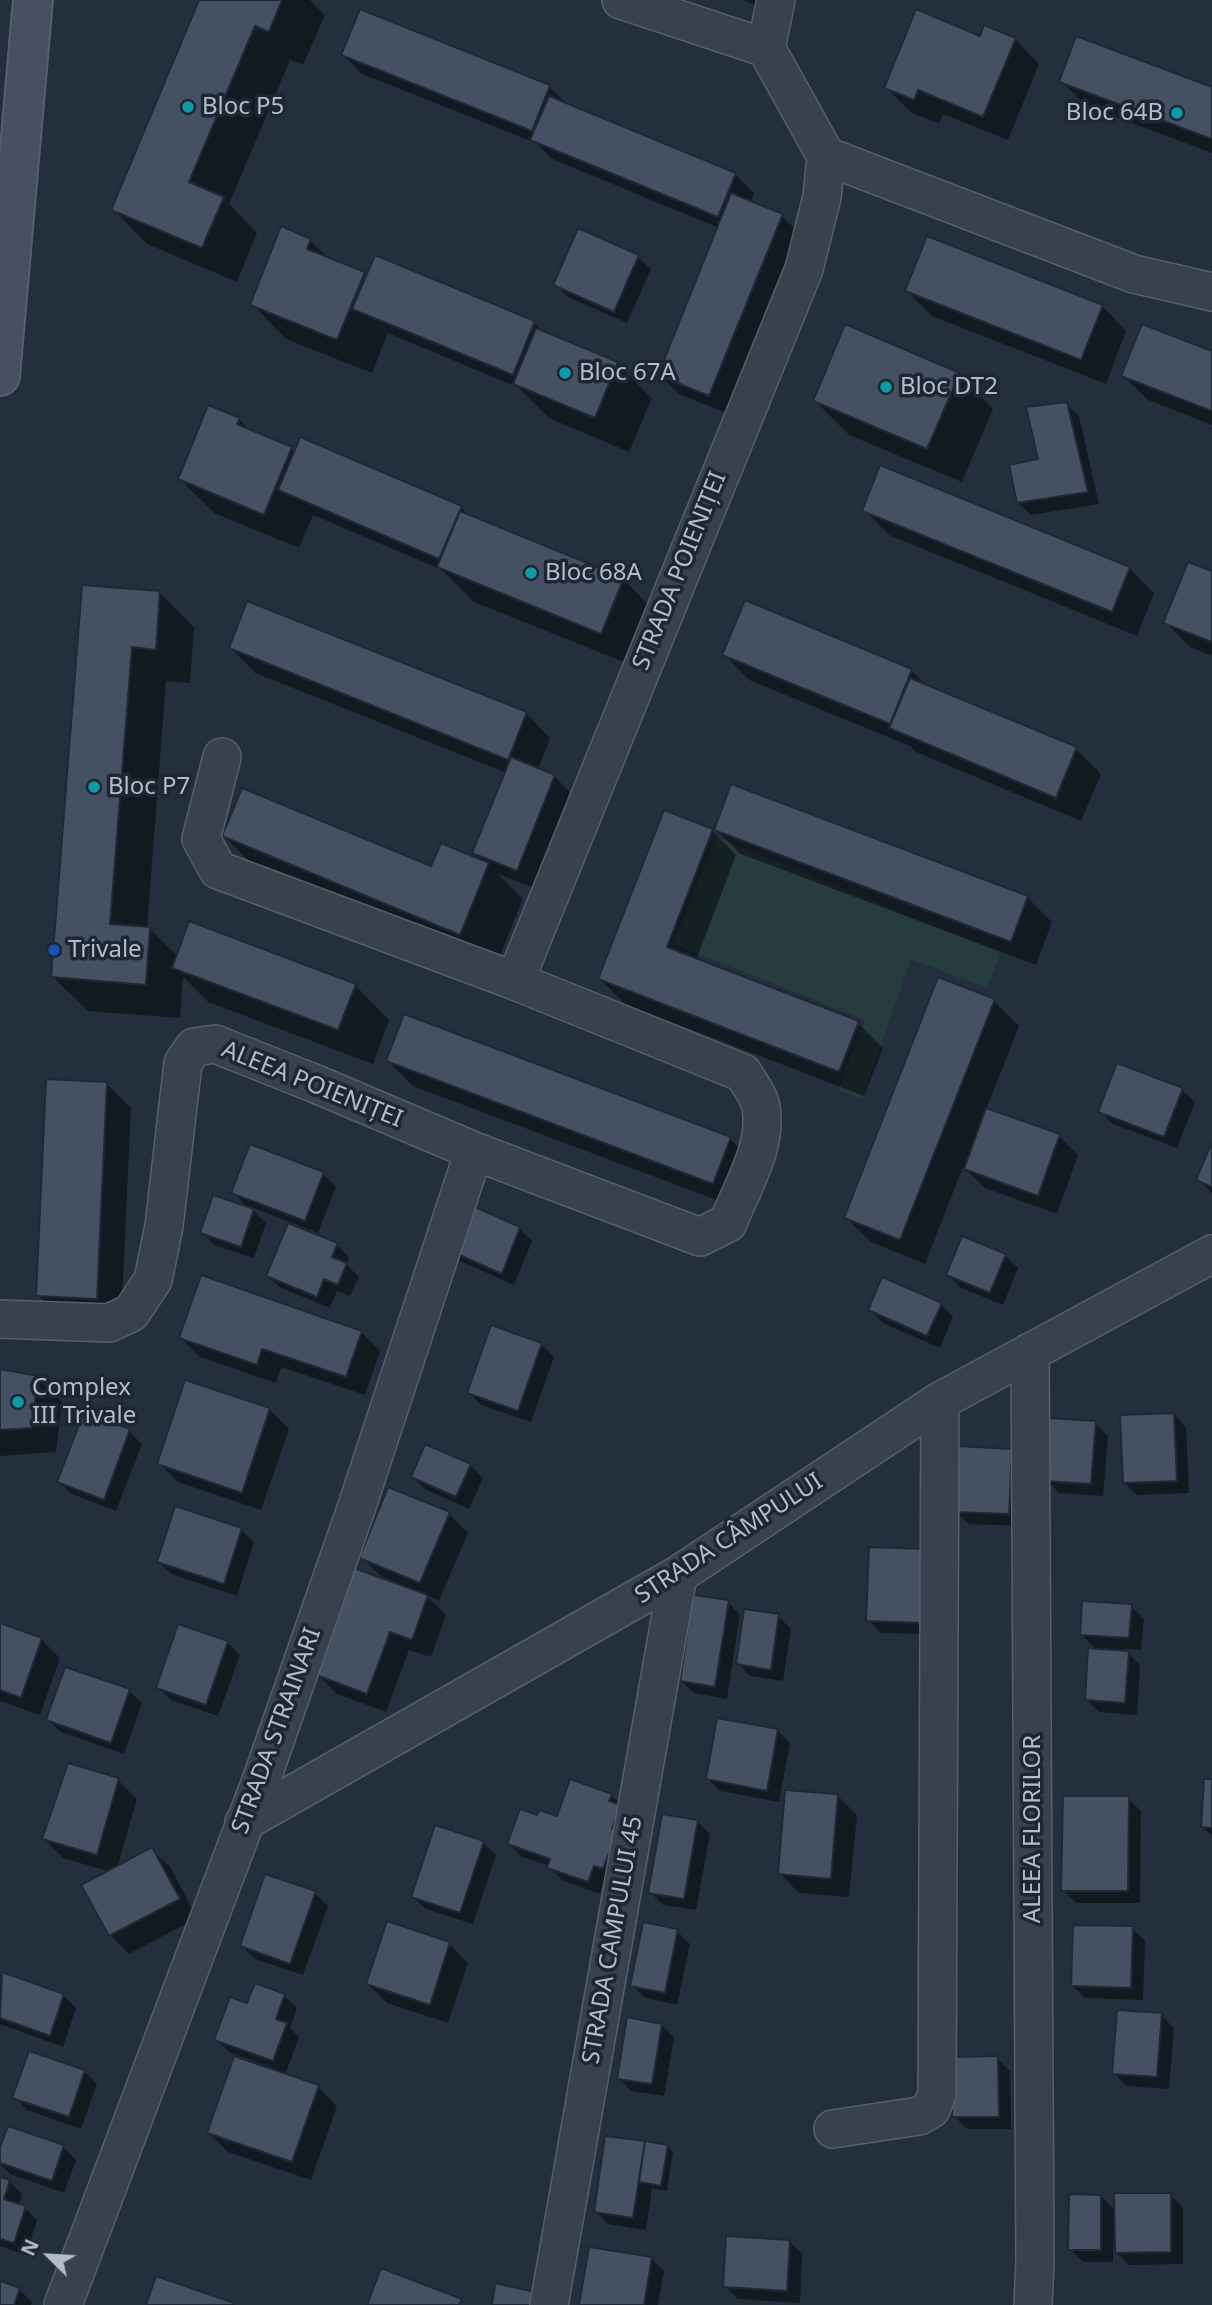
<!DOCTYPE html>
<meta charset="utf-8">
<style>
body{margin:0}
#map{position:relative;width:1212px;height:2305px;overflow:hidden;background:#242f3e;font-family:"Noto Sans",sans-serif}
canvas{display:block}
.north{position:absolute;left:14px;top:2221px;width:70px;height:70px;-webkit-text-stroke:5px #1d2633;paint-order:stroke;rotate:294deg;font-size:19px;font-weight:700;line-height:28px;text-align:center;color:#b4bcc9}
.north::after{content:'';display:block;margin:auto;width:24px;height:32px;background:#b4bcc9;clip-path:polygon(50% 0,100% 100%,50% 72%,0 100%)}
</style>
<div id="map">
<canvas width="1212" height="2305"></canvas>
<div class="north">N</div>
</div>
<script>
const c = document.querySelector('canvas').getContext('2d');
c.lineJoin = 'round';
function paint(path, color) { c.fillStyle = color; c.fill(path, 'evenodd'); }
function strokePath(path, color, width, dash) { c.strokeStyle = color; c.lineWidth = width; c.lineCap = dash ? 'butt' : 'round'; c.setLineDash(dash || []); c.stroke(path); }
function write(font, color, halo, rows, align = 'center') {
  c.font = font + ' "Noto Sans",sans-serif'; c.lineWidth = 7; c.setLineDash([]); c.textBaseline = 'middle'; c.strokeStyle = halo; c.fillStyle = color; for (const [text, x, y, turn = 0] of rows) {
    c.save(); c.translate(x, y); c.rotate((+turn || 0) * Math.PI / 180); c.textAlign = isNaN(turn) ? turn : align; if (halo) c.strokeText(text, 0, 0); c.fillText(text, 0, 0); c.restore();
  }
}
const green = new Path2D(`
 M716 837 1001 953 987 988 911 959 862 1099 838 1090 865 1020 673 944Z`);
const shadow = new Path2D(`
 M201 0H310L325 15 303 65 290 60 229 204 257 233 237 282 147 244 113 209Z
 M743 0H771L767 10Z
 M361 11 549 87 568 105 735 174 754 193 750 203 782 216 801 235 728 414 679 394 660 375 719 228 552 159 536 143 362 74 343 55Z
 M981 38 1015 39 1039 64 1008 140 943 114 939 124 910 112 886 87Z
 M1061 81 1212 89V153L1086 106Z
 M579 231 638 257 651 269 627 323 568 297 556 285Z
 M310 240 329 259 364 273 368 277 534 323 545 333 617 364 652 398 629 452 549 418 519 388 388 333 372 373 286 339 252 304Z
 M907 291 1102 306 1126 331 1106 384 932 316Z
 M1212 353V425L1148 400 1123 376Z
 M959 374 993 409 962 482 849 435 815 401Z
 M1066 404 1079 416 1099 504 1031 515 1018 503Z
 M239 419 252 432 291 449 296 453 461 507 471 518 623 579 657 614 636 667 474 602 442 570 313 515 299 548 214 513 180 479Z
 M864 510 1129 568 1154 593 1137 636 889 535Z
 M1212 573V656L1190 647 1165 622Z
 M84 587 160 593 194 627 190 683 166 681 147 929H150L178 957 355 985 389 1020 373 1064 208 1002 183 977 180 1018 88 1011 53 977Z
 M746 602 911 670 929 688 1076 749 1101 774 1081 821 916 752 910 746 749 680 725 655Z
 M231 648 526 713 550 738 538 770 554 776 573 795 536 889 498 874 523 899 495 968 259 871 224 836 432 869 484 863 474 853 507 773 255 673Z
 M716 830 1027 897 1052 922 1036 965 741 854Z
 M712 831 736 855 696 960 858 1023 883 1048 864 1096 625 1004 600 979Z
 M994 1001 1019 1026 986 1110 1059 1136 1078 1155 1057 1214 985 1188 963 1167 925 1264 871 1242 846 1218Z
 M388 1061 730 1139 755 1163 738 1208 413 1086Z
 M106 1083 131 1108 121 1323 63 1320 38 1295Z
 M1182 1090 1195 1102 1177 1148 1113 1124 1100 1111Z
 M251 1146 323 1174 336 1187 318 1233 249 1206 266 1223 254 1258 214 1245 202 1232 250 1210 233 1192Z
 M1212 1147V1193L1199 1180Z
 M519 1228 532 1241 514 1285 451 1257Z
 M337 1245 349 1257 347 1265 359 1277 350 1296 337 1291 330 1308 281 1288 268 1276Z
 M1005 1255 1018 1268 1003 1305 961 1288 948 1275Z
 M941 1304 953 1317 940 1348 883 1323 870 1310Z
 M361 1332 380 1351 365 1395 281 1367 276 1383 200 1357 181 1338Z
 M541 1344 554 1357 531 1422 481 1405 469 1392Z
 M0 1371 37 1378 62 1402 56 1452 0 1456Z
 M186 1382 270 1410 289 1429 261 1510 178 1482 159 1463Z
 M85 1414 129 1431 142 1444 116 1511 72 1494 59 1482Z
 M1174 1414 1186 1427 1189 1493 1137 1495 1125 1483Z
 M1095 1423 1108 1436 1103 1496 1059 1493 1046 1480Z
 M1011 1450 1024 1463 1021 1526 969 1524 956 1512Z
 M470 1465 483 1478 469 1509 425 1489 413 1477Z
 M449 1514 468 1533 439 1601 426 1595 446 1615 431 1657 409 1650 386 1712 337 1694 318 1675 386 1581 361 1557Z
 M241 1530 254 1542 237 1596 171 1574 159 1562Z
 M871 1549 933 1634 881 1633 868 1620Z
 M728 1602 740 1615 727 1699 694 1693 681 1681Z
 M1131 1606 1144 1619 1141 1650 1124 1649 1140 1665 1137 1715 1099 1712 1086 1699 1097 1650 1082 1635Z
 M778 1616 791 1629 783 1681 750 1676 738 1663Z
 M0 1625 41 1639 60 1658 40 1715 0 1701Z
 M227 1642 240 1655 218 1716 171 1700 158 1687Z
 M129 1691 142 1703 124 1754 61 1732 48 1720Z
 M777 1730 790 1743 779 1802 720 1791 708 1779Z
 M69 1765 118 1780 137 1799 117 1868 152 1850 171 1868 197 1918 129 1954 110 1935 111 1872 63 1858 44 1839Z
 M1212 1781V1836L1203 1827Z
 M611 1795 623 1808 600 1894 562 1880 550 1866 522 1857 509 1844 538 1818 558 1819Z
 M838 1796 857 1815 849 1897 799 1893 780 1874Z
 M1128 1798 1141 1811 1140 1903H1076L1063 1890Z
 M697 1822 710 1834 696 1910 663 1905 650 1892Z
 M483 1843 496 1855 473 1924 426 1909 413 1897Z
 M315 1893 328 1906 303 1975 255 1959 242 1946Z
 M1132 1928 1145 1941 1143 2000 1085 1998 1073 1986Z
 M677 1931 690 1944 677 2005 645 1998 632 1985Z
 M449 1944 468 1963 448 2023 387 2003 368 1984Z
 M3 1974 63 1995 76 2008 63 2047 0 2024V1983Z
 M284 1996 297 2008 290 2028 299 2037 285 2075 318 2087 337 2106 311 2180 228 2152 209 2133 275 2069 229 2052 216 2039 248 2005Z
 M1161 2015 1174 2028 1169 2089 1126 2086 1114 2073Z
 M662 2025 674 2038 664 2096 631 2091 619 2078Z
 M997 2058 1010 2071 1011 2129H967L954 2116Z
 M84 2071 97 2084 81 2129 27 2110 15 2097Z
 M644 2143 646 2146H667L673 2152 667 2191 652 2188 646 2230 608 2224 596 2212Z
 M63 2147 76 2160 64 2193 10 2174 0 2164V2152Z
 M0 2179 10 2182 22 2194 19 2205 25 2208 37 2220 26 2255 0 2246Z
 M1170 2195 1183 2207V2264L1129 2265 1116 2252V2242H1113V2262H1083L1070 2249 1101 2196 1116 2212Z
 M789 2241 802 2254 800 2303 738 2299 725 2286Z
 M651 2259 664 2271 658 2305H581Z
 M0 2282 19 2289 32 2302 31 2305H0Z`);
const building = new Path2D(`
 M199 0H282L269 32 255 26 189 182 224 197 202 248 111 210Z
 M360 9 550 85 532 131 341 55Z
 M916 9 980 36 984 25 1016 38 983 117 918 90 914 100 884 88Z
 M1076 36 1212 87V139L1059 82Z
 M549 96 736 173 718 217 530 140Z
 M731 193 783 214 709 396 658 375Z
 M281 226 311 239 307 249 365 272 337 340 250 305Z
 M578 228 639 255 614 312 553 285Z
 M927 236 1103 305 1081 360 905 291Z
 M375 255 535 321 513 375 352 309Z
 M845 324 960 373 927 449 813 401Z
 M1142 324 1212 351V411L1121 376Z
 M536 328 618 362 595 418 513 384Z
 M1067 402 1088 492 1017 503 1009 465 1038 459 1026 407Z
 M208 405 240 418 237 424 292 447 264 515 178 479Z
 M300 437 462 506 439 559 278 490Z
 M880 465 1130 567 1112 612 862 511Z
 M460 511 624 578 601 634 437 567Z
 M1188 562 1212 571V642L1163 623Z
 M82 585 160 591 156 650 132 647 110 924 150 927 146 985 51 977Z
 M745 600 912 669 890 724 722 655Z
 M247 601 527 712 508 760 229 648Z
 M910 678 1077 747 1056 798 889 728Z
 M511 757 555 775 517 871 472 853Z
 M731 784 1028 896 1011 942 714 830Z
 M242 788 431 866 441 843 489 863 460 935 222 836Z
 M664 810 713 829 667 947 859 1021 839 1072 598 979Z
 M189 921 356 984 338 1030 172 968Z
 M938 977 995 999 900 1240 844 1218Z
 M404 1014 731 1137 713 1184 386 1061Z
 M1117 1063 1183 1088 1164 1137 1098 1112Z
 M46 1079 107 1082 97 1299 36 1296Z
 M986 1108 1060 1134 1038 1196 964 1169Z
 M1212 1142V1187L1196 1180Z
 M250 1144 324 1172 305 1221 231 1193Z
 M213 1195 254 1209 241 1247 200 1233Z
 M455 1198 520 1227 502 1274 437 1245Z
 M288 1223 338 1243 332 1257 347 1263 338 1285 324 1279 317 1297 266 1276Z
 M962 1236 1006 1254 990 1293 946 1275Z
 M201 1275 362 1331 346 1377 262 1349 257 1365 179 1338Z
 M882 1277 942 1303 927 1336 868 1310Z
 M491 1325 542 1343 518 1411 467 1393Z
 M0 1369 38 1376 32 1428 0 1430Z
 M185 1380 270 1408 242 1493 157 1464Z
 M84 1412 130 1429 104 1500 57 1482Z
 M1174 1413 1177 1481 1123 1483 1120 1415Z
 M1049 1418 1096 1421 1091 1484 1044 1481Z
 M425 1444 471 1464 456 1497 411 1477Z
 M957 1446 1012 1449 1009 1514 954 1512Z
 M388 1487 450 1512 420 1583 359 1558Z
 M175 1506 242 1528 224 1584 157 1562Z
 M869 1547 924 1549 921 1623 866 1621Z
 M354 1568 428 1595 412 1640 390 1632 367 1694 316 1675Z
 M693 1595 729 1600 715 1687 680 1681Z
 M1082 1601 1132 1604 1129 1638 1080 1635Z
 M744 1609 779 1614 771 1670 736 1664Z
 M0 1623 42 1638 21 1698 0 1690Z
 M178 1624 228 1641 206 1705 156 1688Z
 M1088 1648 1129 1651 1125 1703 1085 1700Z
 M65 1667 130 1689 111 1743 46 1720Z
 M717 1718 778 1729 767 1791 706 1779Z
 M68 1763 119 1778 97 1855 42 1839Z
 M570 1779 612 1794 609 1801 620 1805 612 1829 617 1831 603 1869 594 1866 588 1882 547 1868 550 1859 507 1844 520 1809 537 1815 539 1810 557 1816Z
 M1204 1779H1212V1828L1201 1827Z
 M785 1790 838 1794 831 1879 778 1874Z
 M1063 1796H1129L1128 1891H1061Z
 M662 1814 698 1820 684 1899 648 1893Z
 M435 1825 484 1841 460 1913 411 1897Z
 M152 1847 180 1899 109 1936 81 1885Z
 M265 1874 316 1891 290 1964 240 1946Z
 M387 1921 450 1942 430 2005 366 1984Z
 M643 1922 678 1929 665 1993 630 1986Z
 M1073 1925 1133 1926 1131 1988 1071 1986Z
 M2 1972 64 1994 50 2036 0 2018Z
 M255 1983 285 1994 276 2019 287 2023 273 2061 214 2040 230 1997 247 2003Z
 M1117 2010 1162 2013 1157 2077 1112 2074Z
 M627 2017 662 2024 652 2084 617 2079Z
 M29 2051 85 2070 69 2117 12 2098Z
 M234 2056 319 2085 292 2162 207 2133Z
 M998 2056 999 2117H952V2057Z
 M8 2126 64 2145 52 2181 0 2163V2147Z
 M605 2136 645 2141 633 2218 594 2212Z
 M645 2141 668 2145 661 2186 639 2182Z
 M0 2177 10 2180 4 2199 26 2206 14 2243 0 2239Z
 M1114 2193H1171V2252L1115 2253Z
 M1069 2194 1101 2195V2250H1068Z
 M726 2236 790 2240 787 2291 723 2287Z
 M589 2247 652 2257 644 2305H579Z
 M381 2268 462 2299 459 2305H367Z
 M156 2276 234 2303V2305H146Z
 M0 2281 20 2288 14 2305H0Z
 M495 2283 539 2293 537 2305H492Z`);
const minor = new Path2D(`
 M621 0 766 48 826 156 1134 274 1212 292
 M766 48 776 0
 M515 981 804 269 822 197 826 156
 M0 1319 109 1323 131 1313 153 1280 164 1226 183 1063 194 1047 215 1044 316 1084 474 1151 700 1237 728 1223C742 1187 768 1146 761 1107 759 1096 749 1083 743 1073L515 981 218 870 201 839 222 757
 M1030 1352 1035 2263 1033 2305
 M244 1822 678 1575 940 1401 1212 1254
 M833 2129 919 2116 931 2109 937 2094 940 1401
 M63 2305 262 1778 357 1506 474 1151
 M549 2305 678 1575`);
const secondary = new Path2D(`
 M0 376 33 0`);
const markers = [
 [188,107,7,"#0f9aa8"],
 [1177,113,7,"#0f9aa8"],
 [565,373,7,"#0f9aa8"],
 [886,387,7,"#0f9aa8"],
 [531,573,7,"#0f9aa8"],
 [94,787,7,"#0f9aa8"],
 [54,950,7,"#1a4fb4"],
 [18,1402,7,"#0f9aa8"]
];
const poiNames = [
 ["Bloc P5",202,107],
 ["Bloc 64B",1163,113,"right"],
 ["Bloc 67A",579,373],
 ["Bloc DT2",900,387],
 ["Bloc 68A",545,573],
 ["Bloc P7",108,787],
 ["Trivale",68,950],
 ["Complex",32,1388],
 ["III Trivale",32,1416]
];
const streetNames = [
 ["STRADA POIENIȚEI",680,571,-68],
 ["ALEEA POIENIȚEI",312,1085,22],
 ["STRADA CÂMPULUI",729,1539,-33],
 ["STRADA STRAINARI",277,1731,-70],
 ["ALEEA FLORILOR",1033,1829,-90],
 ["STRADA CAMPULUI 45",613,1940,-80]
];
paint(green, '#263c3f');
paint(shadow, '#0007');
paint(building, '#455162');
strokePath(building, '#1f2835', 2);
strokePath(minor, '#565f6c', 40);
strokePath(secondary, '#565f6c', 42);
strokePath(minor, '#38414e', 37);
strokePath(secondary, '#465061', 38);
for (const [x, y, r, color] of markers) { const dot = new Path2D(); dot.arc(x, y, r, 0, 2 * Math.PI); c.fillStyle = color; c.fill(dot); strokePath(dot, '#1d2633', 2.5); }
write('24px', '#b4bcc9', '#1d2633', poiNames, 'left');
write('24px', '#b4bcc9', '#1d2633', streetNames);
</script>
